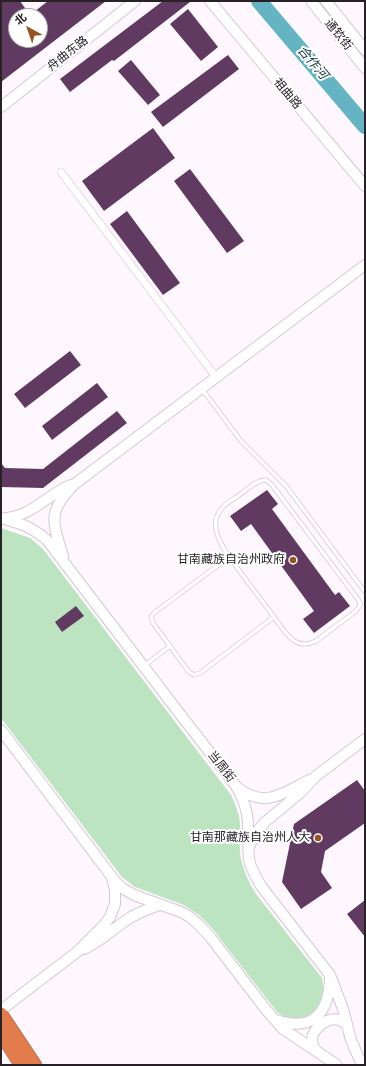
<!DOCTYPE html>
<meta charset="utf-8">
<style>
body{margin:0}
#map{position:relative;width:366px;height:1066px;overflow:hidden;background:#fef7fe;font-family:Roboto,"Noto Sans SC",sans-serif}
canvas{display:block}
.frame{position:absolute;inset:0;border:2px solid #262226;pointer-events:none}
.north{position:absolute;left:8px;top:8px;width:40px;height:40px;box-sizing:border-box;background:#fff;border:1px solid #a8a7a8;border-radius:50%;rotate:320deg;font-size:11px;font-weight:700;line-height:16px;text-align:center;color:#262226}
.north::after{content:'';display:block;margin:auto;width:14px;height:18px;background:#965520;clip-path:polygon(50% 0,100% 100%,50% 72%,0 100%)}
</style>
<div id="map">
<canvas width="366" height="1066"></canvas>
<div class="frame"></div>
<div class="north">北</div>
</div>
<script>
const c = document.querySelector('canvas').getContext('2d');
c.lineJoin = 'round';
function paint(path, color) { c.fillStyle = color; c.fill(path, 'evenodd'); }
function strokePath(path, color, width, dash) { c.strokeStyle = color; c.lineWidth = width; c.lineCap = dash ? 'butt' : 'round'; c.setLineDash(dash || []); c.stroke(path); }
function write(font, color, halo, rows, align = 'center') {
  c.font = font + ' Roboto,"Noto Sans SC",sans-serif'; c.lineWidth = 4; c.setLineDash([]); c.textBaseline = 'middle'; c.strokeStyle = halo; c.fillStyle = color; for (const [text, x, y, turn = 0] of rows) {
    c.save(); c.translate(x, y); c.rotate((+turn || 0) * Math.PI / 180); c.textAlign = isNaN(turn) ? turn : align; if (halo) c.strokeText(text, 0, 0); c.fillText(text, 0, 0); c.restore();
  }
}
const green = new Path2D(`
 M1 528 30 538 43 549 231 795C235 804 240 814 240 825 241 834 239 843 240 853 242 868 248 881 256 894L322 978C328 1009 304 1032 277 1012L212 928 199 915 184 905 135 887 122 877 1 718Z`);
const river = new Path2D(`
 M259 1 365 126`);
const building = new Path2D(`
 M1 1H20L30 15 48 1H106L1 82ZM16 16H40V40H16Z
 M163 1 190 2 114 61 112 60 70 92 60 79Z
 M188 9 218 47 201 61 170 24Z
 M228 55 239 69 163 127 151 112Z
 M131 60 160 95 148 105 118 71Z
 M153 128 175 158 104 211 82 181Z
 M190 169 244 241 227 253 174 181Z
 M127 211 180 283 163 295 110 224Z
 M70 351 81 365 25 408 14 394Z
 M97 383 108 397 52 440 42 426Z
 M117 411 127 423 43 488 1 487V463L5 468 43 469Z
 M267 490 278 504 272 509 335 595 339 592 350 606 314 633 303 619 314 611 251 524 241 531 230 516Z
 M76 606 84 616 62 632 55 622Z
 M357 780 365 791V823L325 851 321 872 332 888 301 909 282 882 294 824Z
 M365 900V937L347 914Z`);
const lane = new Path2D(`
 M202 389 241 441 286 486 365 592
 M229 557C220 543 208 524 222 508 227 502 236 498 242 493 249 488 257 480 266 480L272 485 360 602V605L356 611 316 641C294 652 285 631 274 617
 M229 557 274 617 200 673 194 675 189 672 153 623 151 617 154 613Z
 M144 666 170 646`);
const street = new Path2D(`
 M61 172 216 377`);
const secondary = new Path2D(`
 M210 1 365 186
 M311 1 365 68
 M326 1 365 50
 M1 107 135 1
 M1 518C20 523 32 527 47 540L183 718 236 786C243 798 248 810 248 824 249 837 247 851 250 864 253 872 257 879 261 886L330 975 343 1009 351 1040 362 1065
 M7 518C33 515 48 494 71 485
 M63 556C52 520 47 511 76 483L365 265
 M1 730 115 881 122 888 134 895 181 912 190 917 200 926 211 938 267 1011 283 1029 337 1065
 M238 788C266 809 283 793 309 780
 M250 845 255 834 265 822 300 793 316 776 365 739
 M84 949C100 942 113 929 128 919 137 913 148 909 159 905
 M1 1010 77 952 104 925 110 917 115 904V890L112 878
 M276 1020C312 1032 329 1014 330 978
 M317 1052C314 1048 312 1045 312 1040 312 1029 328 1016 339 1020 342 1021 345 1023 347 1025`);
const highway = new Path2D(`
 M1 1014 35 1065
 M1 1034 21 1065`);
const markers = [
 [293,560,4,"#965520"],
 [318,838,4,"#965520"]
];
const streetNames = [
 ["通钦街",338,35,51],
 ["舟曲东路",68,54,-38],
 ["祖曲路",287,94,50],
 ["当周街",221,767,52]
];
const poiNames = [
 ["甘南藏族自治州政府",285,560],
 ["甘南那藏族自治州人大",310,838]
];
const waterNames = [
 ["合作河",312,63,50]
];
paint(green, '#bde4c1');
strokePath(river, '#65b4c3', 16);
paint(building, '#603a61');
strokePath(lane, '#d4c9d4', 5);
strokePath(street, '#d4c9d4', 8);
strokePath(secondary, '#d4c9d4', 12);
strokePath(highway, '#a05c3f', 14);
strokePath(lane, '#fff', 3.5);
strokePath(street, '#fff', 7);
strokePath(secondary, '#fff', 10);
strokePath(highway, '#e27c4c', 13);
for (const [x, y, r, color] of markers) { const dot = new Path2D(); dot.arc(x, y, r, 0, 2 * Math.PI); c.fillStyle = color; c.fill(dot); strokePath(dot, '#fff', 1.5); }
write('12px', '#262226', '#fff', streetNames);
write('12px', '#262226', '#fff', poiNames, 'right');
write('italic 13px', '#133940', '#fff', waterNames);
</script>
